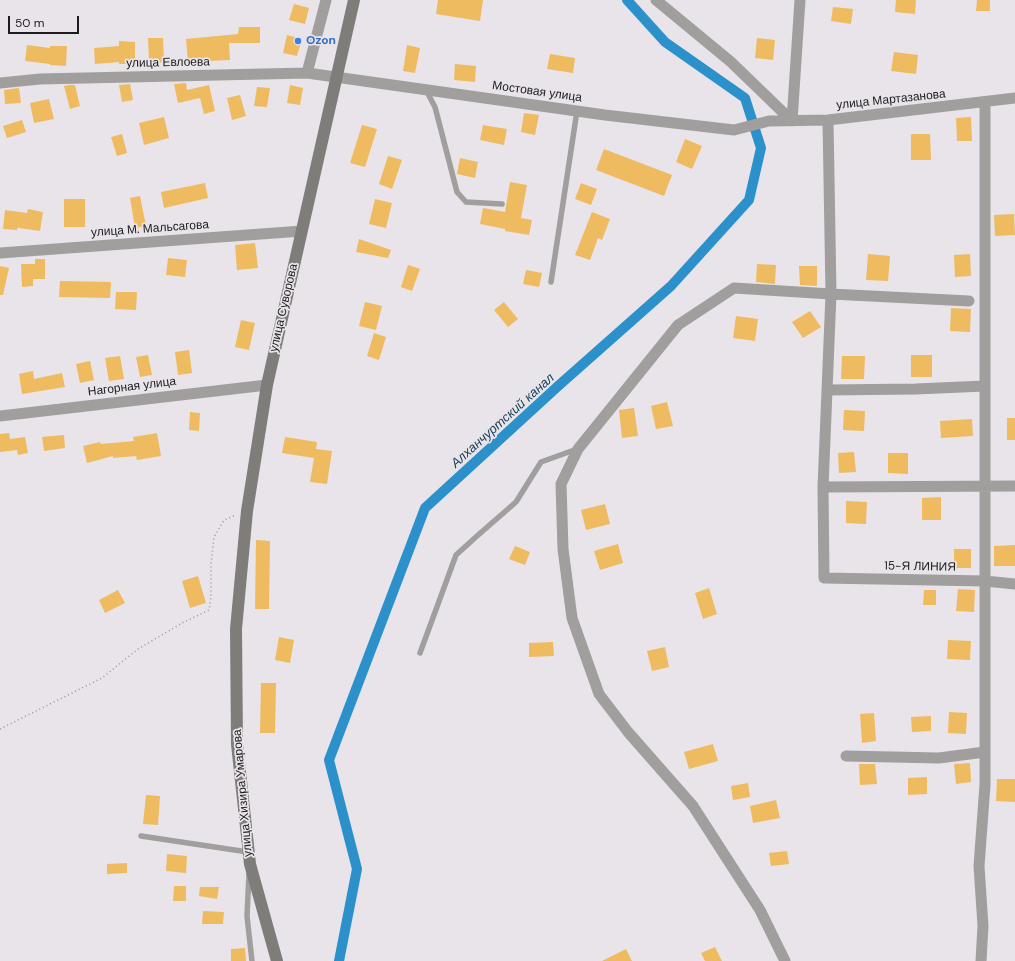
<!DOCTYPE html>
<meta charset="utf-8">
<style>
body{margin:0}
#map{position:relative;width:1015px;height:961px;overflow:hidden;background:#e8e4ea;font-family:"DM Sans",sans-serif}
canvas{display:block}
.scale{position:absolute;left:8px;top:16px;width:71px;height:18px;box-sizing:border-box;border:2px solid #1c1b1d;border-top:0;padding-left:5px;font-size:12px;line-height:14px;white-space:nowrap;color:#1c1b1d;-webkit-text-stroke:3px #e8e4ea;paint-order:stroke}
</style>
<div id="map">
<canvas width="1015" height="961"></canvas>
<div class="scale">50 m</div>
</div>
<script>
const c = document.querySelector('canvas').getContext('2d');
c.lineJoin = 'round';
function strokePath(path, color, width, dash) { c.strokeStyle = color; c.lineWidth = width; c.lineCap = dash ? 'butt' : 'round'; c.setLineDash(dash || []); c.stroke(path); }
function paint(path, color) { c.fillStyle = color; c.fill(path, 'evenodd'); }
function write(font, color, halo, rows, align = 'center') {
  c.font = font + ' "DM Sans",sans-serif'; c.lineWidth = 3.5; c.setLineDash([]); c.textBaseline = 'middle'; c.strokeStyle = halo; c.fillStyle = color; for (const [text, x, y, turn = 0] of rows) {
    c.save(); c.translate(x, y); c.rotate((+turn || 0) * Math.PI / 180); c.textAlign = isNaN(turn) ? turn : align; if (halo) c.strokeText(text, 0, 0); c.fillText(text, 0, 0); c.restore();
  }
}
const canal = new Path2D(`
 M339 961 357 869 329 760 425 508 557 387 671 286 749 200 761 148 745 98 665 42 627 0`);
const building = new Path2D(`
 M438 0H483L480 21 436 14Z
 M896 0H916L915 14 895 12Z
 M977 0H990V11H976Z
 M294 4 309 8 305 24 289 20Z
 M833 7 853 9 851 24 831 21Z
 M239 27H260V43H229L230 60 188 62 186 39 238 34Z
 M287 35 302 39 297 56 283 53Z
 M148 38H163L164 62 149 63Z
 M757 38 775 40 773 60 755 58Z
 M119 41 135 42V64H119V62L95 64 94 48 119 46Z
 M27 45 50 48V46H67L66 66 50 65V64L25 61Z
 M407 45 420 48 415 73 403 71Z
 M894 52 918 55 916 74 891 71Z
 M550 54 575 58 573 73 547 69Z
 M455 64 476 66 475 82 454 80Z
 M186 83 187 90 209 85 215 111 204 114 200 98 178 103 174 84Z
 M130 84 133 100 122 102 119 85Z
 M69 85H75L80 106 70 109 64 86Z
 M290 85 303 88 300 105 287 103Z
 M257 87 270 88 267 107 254 106Z
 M19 88 21 103 5 104 4 90Z
 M240 95 246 116 232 120 227 98Z
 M49 99 54 119 34 123 30 103Z
 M524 113 539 115 535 135 521 132Z
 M164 117 169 138 144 145 139 123Z
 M971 117 972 141H957L956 118Z
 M22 120 26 132 7 138 3 126Z
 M362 125 377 129 365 167 350 163Z
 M483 125 507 129 504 145 480 140Z
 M122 134 127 153 117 156 111 137Z
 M911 134H930L931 160H911Z
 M685 139 702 146 692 169 676 162Z
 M604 149 672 175 664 196 596 170Z
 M388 156 402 160 392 189 379 184Z
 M460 158 478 162 475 178 457 174Z
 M510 182 527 185 521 218 532 220 529 235 505 231V229L480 224 483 208 505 212Z
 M205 183 208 198 164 208 161 192Z
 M581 183 597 189 591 205 575 199Z
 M140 196 146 226 135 228 130 198Z
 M64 199H85V227H64Z
 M375 199 392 203 386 228 369 224Z
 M28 209 43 212 40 231 19 228 18 227 17 230 3 229 5 210 27 213Z
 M592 212 610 219 602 240 598 238 590 260 575 255Z
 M1014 214 1015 235 995 236 994 215Z
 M359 239 391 250 388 258 356 252Z
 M255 243 258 268 237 270 235 245Z
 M868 254 890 256 888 281 866 280Z
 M970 254 971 276 955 277 954 255Z
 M168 258 187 260 185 277 166 275Z
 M35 259H45V279H33V286L22 287 21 264H35Z
 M757 264 776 265 775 284 756 282Z
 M408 265 420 269 412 291 401 287Z
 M0 266 9 268 3 295H0Z
 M799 266H817V286L800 285Z
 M526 270 542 273 539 287 523 284Z
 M60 281 111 282 110 298 59 297Z
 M116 292H137L136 310 115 309Z
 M365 302 382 306 376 330 359 326Z
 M504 302 518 319 508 327 494 310Z
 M951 308 971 309 970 332 950 331Z
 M810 311 821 327 803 338 792 322Z
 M736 316 758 319 755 341 733 338Z
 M241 320 255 323 249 350 235 347Z
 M374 333 386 337 379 360 367 356Z
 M189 350 192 373 178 375 175 352Z
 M148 355 152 375 140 377 136 357Z
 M911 355H932V377H911Z
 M120 356 124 379 109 381 105 358Z
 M842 356H865L864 379H841Z
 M90 361 94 380 80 383 76 364Z
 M33 371 34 379 62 373 65 387 22 394 19 374Z
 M667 402 673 426 656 429 651 406Z
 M634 408 638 436 622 438 619 410Z
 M844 410 865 411 864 431 843 430Z
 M190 412 200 413 199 431 189 430Z
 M1007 418H1015V440H1007Z
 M972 419 973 436 941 438 940 421Z
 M9 433 10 439 25 437 28 453 18 455 17 450 0 452V434Z
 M157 433 161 456 137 460 136 456 113 458V456L87 463 83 446 100 442 101 444 134 441 133 437Z
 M64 435 65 448 44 451 42 437Z
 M285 437 317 442 316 449 332 451 327 484 310 482 314 458 282 453Z
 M854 452 856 472 839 473 838 453Z
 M888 453H908V474L888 473Z
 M941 497V520H922V498Z
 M846 501 867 502 866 524 846 523Z
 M605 504 610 524 586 530 581 510Z
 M256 540 270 541 269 609H255Z
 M618 544 623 563 600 570 594 551Z
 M1015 545V566H994V546Z
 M515 546 530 552 525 565 509 559Z
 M954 549H971V568H954Z
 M198 576 206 603 190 608 182 581Z
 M709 588 717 614 703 619 695 593Z
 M958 589 975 590 974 612 956 611Z
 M118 590 125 603 105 613 99 600Z
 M924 590H936V605H923Z
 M279 637 294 640 290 663 275 660Z
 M948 640 971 641 970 660 947 659Z
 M553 642 554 656 529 657V643Z
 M665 647 669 667 652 671 647 651Z
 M261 683H276L275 733H260Z
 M949 712 967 713 966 734 948 733Z
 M874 713 876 741 862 743 860 714Z
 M931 716V731L912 732 911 717Z
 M713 744 718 761 689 769 684 752Z
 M970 763 971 782 956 784 954 764Z
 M859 764H875L877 784 860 785Z
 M927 777V794L908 795V778Z
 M997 779H1015V802L996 801Z
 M748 783 750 797 733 800 731 786Z
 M146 795 160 796 158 825 143 824Z
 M776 800 780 818 753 823 750 806Z
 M787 851 789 864 771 866 769 853Z
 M167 854 187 856 186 873 166 871Z
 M127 863V873L107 874V864Z
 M174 886H186V901H173Z
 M200 887H219L217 899 199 896Z
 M203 911 224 912 223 924H202Z
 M715 947 722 961H705L701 953Z
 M245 948 246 961H231V949Z
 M626 949 632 961H602Z`);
const path = new Path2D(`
 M0 729 102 678 138 649 182 623 209 610 211 597V564L214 537 224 520 236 515`);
const lane = new Path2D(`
 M426 90 435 107 457 192 466 202 502 204
 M551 282 577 111
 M420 653 456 555 477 536 516 502 541 462 577 449
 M141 836 248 852
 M249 874 247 916 252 961`);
const street = new Path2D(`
 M656 0 731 62 792 121
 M307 73 326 0
 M0 83 40 79 307 73 605 115 734 130 769 121 828 120 1015 98
 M828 120 831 294 823 487 824 578 985 581 1015 584
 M792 121 800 0
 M0 253 302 231
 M827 390 916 389 985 386
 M0 416 267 385
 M823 487 1015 486
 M846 756 939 758 985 752
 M785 961 760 910 693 806 628 732 599 694 572 618 563 549 561 484 578 449 678 325 734 288 831 294 969 301
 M981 961 983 926 979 866 985 785V102`);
const secondary = new Path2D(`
 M277 961 250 864 237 744 236 629 247 511 267 385 354 0`);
const markers = [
 [298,41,4,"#3f7fe0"]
];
const shopNames = [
 ["Ozon",306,41]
];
const streetNames = [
 ["улица Евлоева",168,63,-1],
 ["Мостовая улица",537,92,8],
 ["улица Мартазанова",891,100,-6],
 ["улица М. Мальсагова",150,229,-4],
 ["улица Суворова",284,308,-77],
 ["Нагорная улица",132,387,-7],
 ["15-Я ЛИНИЯ",920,567,1],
 ["улица Хизира Умарова",243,793,-95]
];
const waterNames = [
 ["Алханчуртский канал",503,421,-42]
];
strokePath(canal, '#2c91ca', 10);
paint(building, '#efbb60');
strokePath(path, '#989599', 1.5, [1, 3]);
strokePath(lane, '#a09f9d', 5.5);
strokePath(street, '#a09f9d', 11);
strokePath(secondary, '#7f7d79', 12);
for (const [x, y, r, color] of markers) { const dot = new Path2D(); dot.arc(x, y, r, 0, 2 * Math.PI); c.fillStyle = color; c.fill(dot); strokePath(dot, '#e8e4ea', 1.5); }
write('bold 12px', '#366cbe', '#e8e4ea', shopNames, 'left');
write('12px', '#1c1b1d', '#e8e4ea', streetNames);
write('italic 13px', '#194159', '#e8e4ea', waterNames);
</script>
